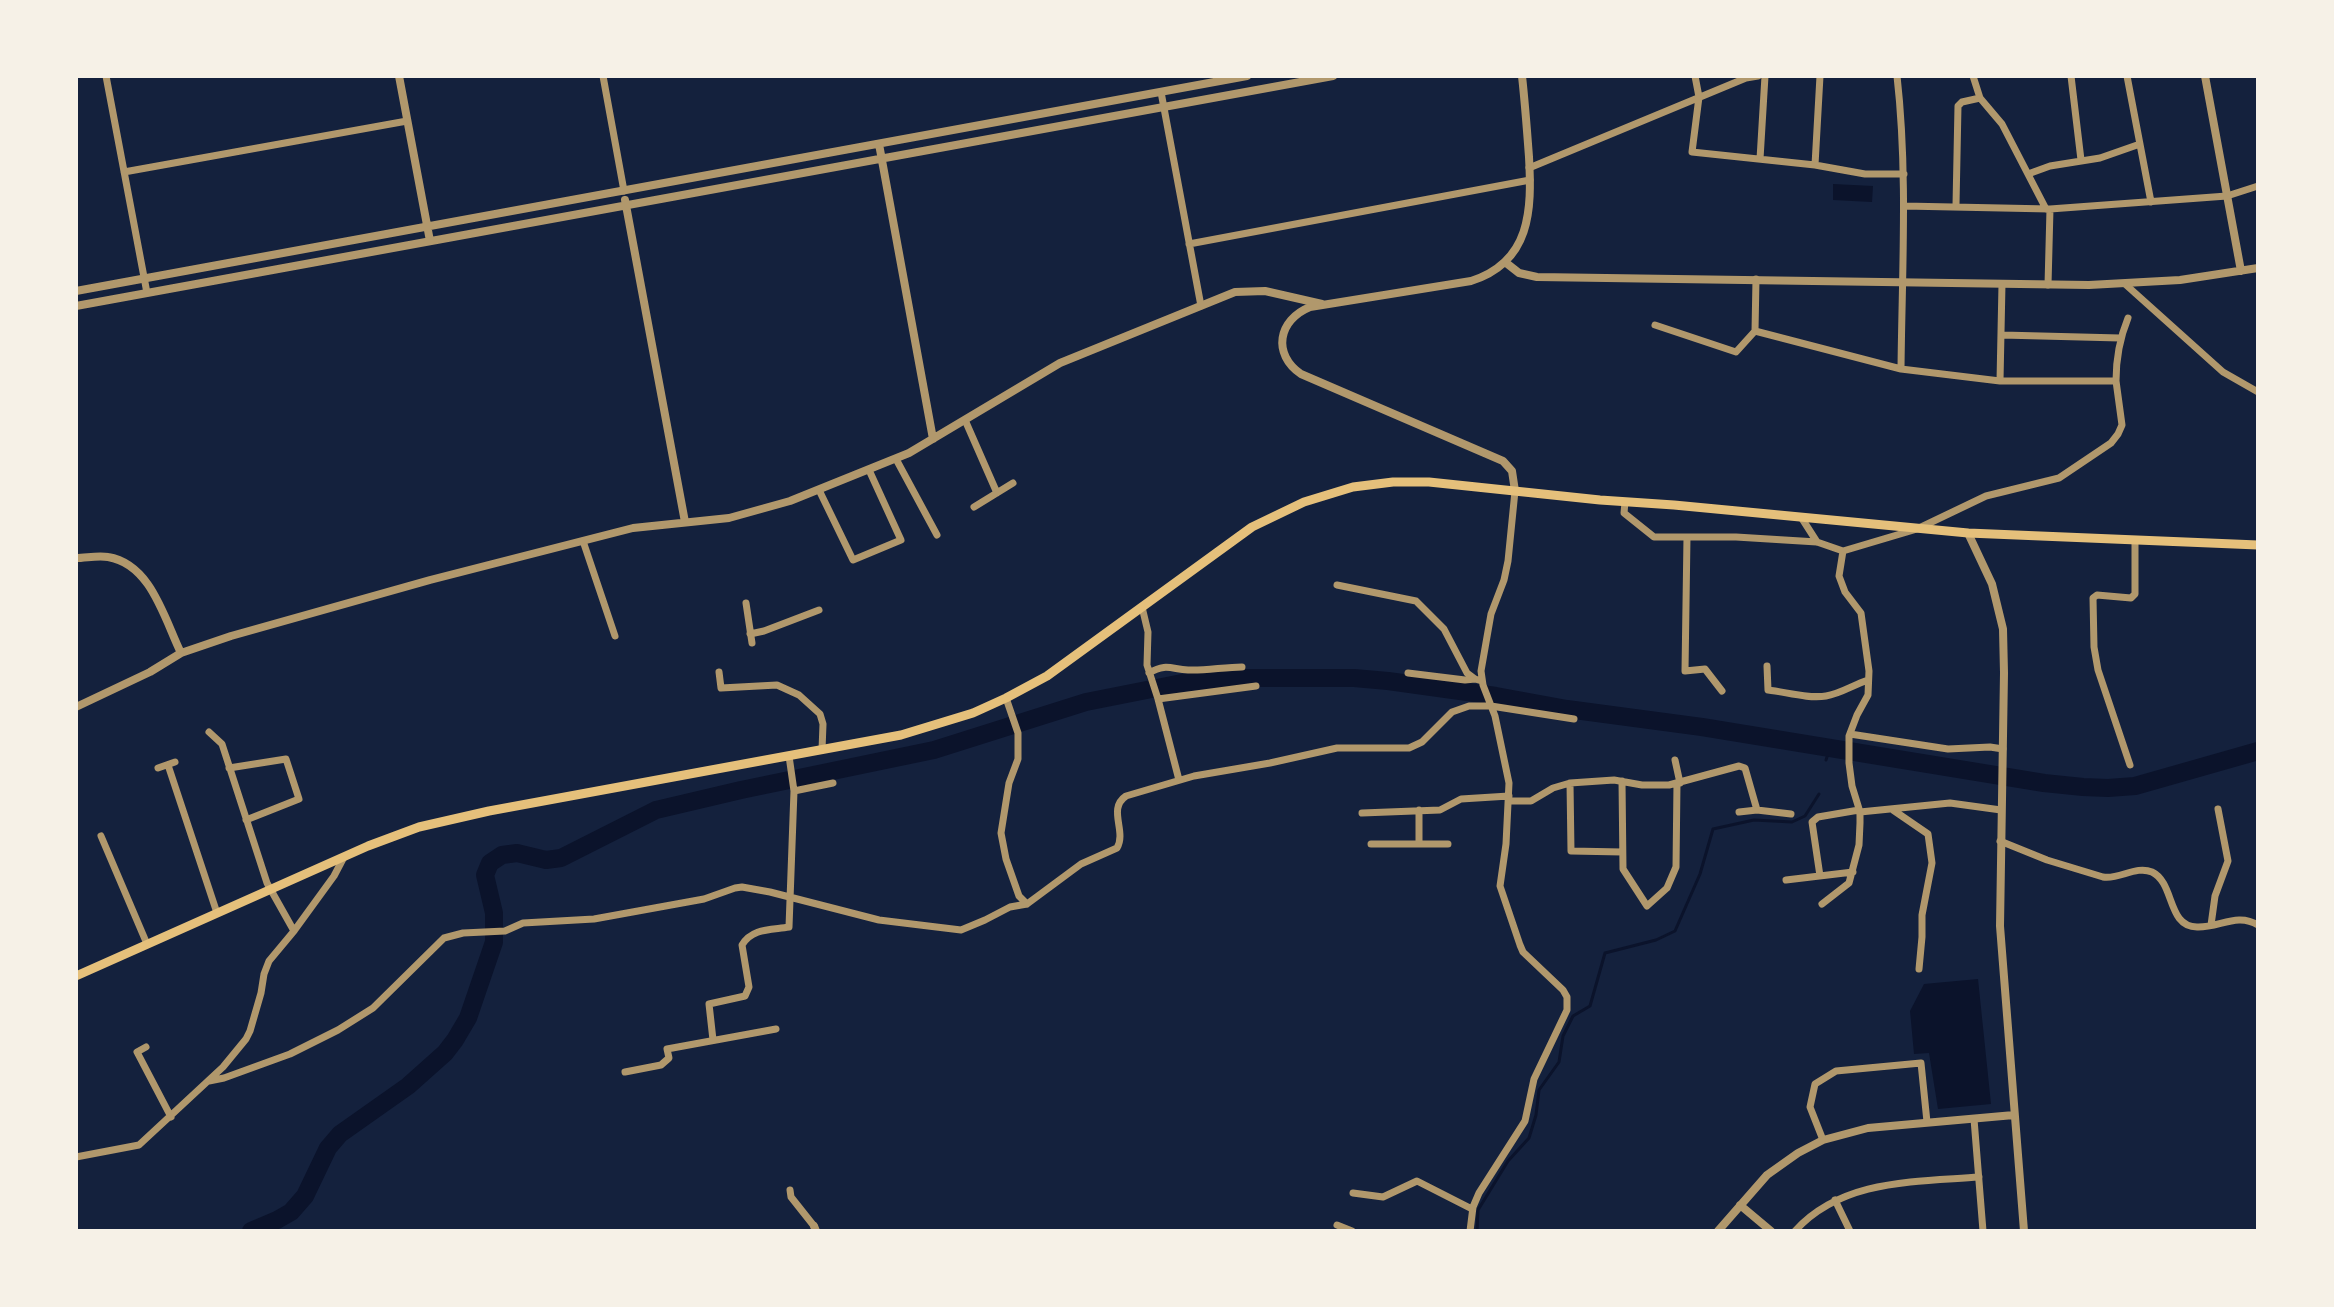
<!DOCTYPE html>
<style>
body{margin:0}
#map{position:relative;width:2334px;height:1307px;overflow:hidden;background:#14213d;font-family:"PT Serif",serif}
canvas{display:block}
.frame{position:absolute;inset:0;border:78px solid #f6f1e7;pointer-events:none}
</style>
<div id="map">
<canvas width="2334" height="1307"></canvas>
<div class="frame"></div>
</div>
<script>
const c = document.querySelector('canvas').getContext('2d');
c.lineJoin = 'round';
function paint(path, color) { c.fillStyle = color; c.fill(path, 'evenodd'); }
function strokePath(path, color, width, dash) { c.strokeStyle = color; c.lineWidth = width; c.lineCap = dash ? 'butt' : 'round'; c.setLineDash(dash || []); c.stroke(path); }
const water = new Path2D(`
 M1833 184 1873 186 1872 202 1833 200Z
 M1978 979 1991 1104 1938 1109 1929 1053 1914 1054 1910 1011 1924 984Z`);
const stream = new Path2D(`
 M1826 760 1830 748
 M1477 1231 1478 1210 1508 1161 1529 1138 1536 1115 1539 1090 1559 1062 1563 1036 1573 1016 1590 1006 1605 953 1656 940 1675 931 1700 874 1713 829 1754 820 1792 822 1805 816 1819 794`);
const river = new Path2D(`
 M251 1231 277 1220 291 1212 305 1196 328 1148 340 1134 408 1086 445 1053 455 1040 468 1018 494 942V913L485 875 490 863 502 855 517 853 546 860 561 858 656 810 741 790 934 750 1086 702 1182 683 1230 678H1354L1388 681 1496 696 1567 709 1702 727 2044 783 2083 787 2108 788 2135 786 2258 751`);
const minor = new Path2D(`
 M106 76 147 293
 M603 76 624 191
 M1695 76 1699 97 1692 152 1815 165 1865 174H1904
 M1897 76C1908 173 1902 271 1901 369
 M1973 76 1980 98 2002 124 2046 209
 M2071 76 2081 160
 M2127 76 2151 202
 M1161 92 1201 306
 M1760 159 1765 76
 M1815 165 1820 76
 M1529 168 1746 78 1758 76
 M124 172 407 121
 M2028 174 2050 166 2100 158 2140 144
 M1956 205 1958 106 1962 102 1980 98
 M1904 206 2050 209 2227 196 2258 186
 M1189 244 1530 180
 M2125 284 2223 372 2258 392
 M2048 285 2050 209
 M1655 325 1736 352 1755 331 1901 369 2000 381H2116C2116 358 2119 340 2128 318
 M1755 331 1756 279
 M2002 335 2120 338
 M2000 381 2002 284
 M965 420 997 493
 M896 459 937 535
 M819 490 853 560 901 540 869 470
 M1625 502 1624 513 1654 537H1736L1817 542 1843 551
 M974 507 1013 483
 M1801 517 1817 542
 M1687 537 1685 671 1705 669 1722 691
 M583 541 615 636
 M1337 585 1416 601 1444 629 1467 673 1475 679 1482 681
 M746 603 752 643
 M1142 607 1148 632 1147 665 1158 699 1179 780
 M750 634 764 631 819 610
 M1767 666 1768 690C1786 692 1808 699 1826 696 1840 694 1853 685 1868 680
 M719 672 721 688 777 685 799 695 820 714 823 724 822 750
 M1149 673C1166 663 1171 669 1188 670 1204 671 1225 667 1242 667
 M1408 673 1465 680 1475 679
 M1006 698 1018 733V759L1009 783 1001 833 1006 859 1019 896 1027 904
 M1158 699 1256 686
 M209 732 222 744 267 883 294 931
 M1850 734 1948 749 1990 747 2003 749
 M1675 760 1680 783
 M168 765 217 913
 M2130 765 2098 670 2094 647 2093 598 2097 595 2131 598 2135 594V540
 M158 768 175 762
 M229 768 286 759 299 799 246 820
 M1622 781 1623 869 1647 906 1667 888 1676 867 1677 783
 M794 791 833 783
 M1509 801H1531L1553 788 1570 783
 M1893 810 1928 834 1932 863 1922 915V937L1919 969
 M1739 812 1757 810 1791 814
 M1860 812 1950 803 2001 810
 M1362 813 1440 810 1461 799 1509 796
 M101 836 147 944
 M2000 841 2047 860 2103 877C2119 880 2136 865 2152 872 2175 883 2167 927 2197 927 2219 928 2237 912 2258 925
 M1419 843V810
 M1371 844H1448
 M1622 852 1571 851 1570 783 1614 780 1642 785H1669L1739 766 1745 768 1757 810
 M1820 876 1812 822 1818 817 1859 810
 M1786 880 1853 872
 M1822 904 1849 883 1859 845 1860 823V812L1852 786 1849 763V736L1857 715 1868 695 1869 671 1861 613 1845 592 1839 576 1843 551 1917 529 1986 496 2059 478 2111 443 2118 434 2122 425 2116 381
 M2211 925 2215 896 2228 861 2218 809
 M713 1040 709 1004 745 996 749 987 742 945C752 928 771 930 789 927L794 791 789 756
 M146 1047 137 1052 171 1117
 M625 1072 661 1065 669 1058 667 1049 776 1029
 M209 1081 224 1078 290 1054 338 1030 373 1008 444 938 463 933 505 931 523 923 594 919 704 899 735 888 742 887 770 892 879 920 961 930 985 920 1010 907 1027 904 1081 864 1117 848C1127 831 1107 809 1126 796L1194 776 1270 763 1337 748H1409L1422 742 1452 712 1469 706H1491L1574 719
 M1974 1119 1983 1231
 M1823 1140 1810 1107 1815 1084 1836 1071 1921 1063 1927 1122
 M76 1157 139 1145 223 1067 246 1039 250 1031 261 993 264 974 269 961 294 931 334 876 344 857
 M790 1190 791 1197 814 1226
 M1353 1193 1383 1197 1417 1181 1472 1209
 M1835 1200 1850 1231
 M1337 1225 1352 1231
 M1470 1231 1473 1207 1479 1193 1525 1121 1534 1079 1567 1010V997L1563 990 1523 952 1520 945 1500 886 1506 844 1509 783 1495 716 1483 685 1481 671 1491 614 1504 580 1508 561 1515 491
 M1795 1231C1842 1179 1915 1182 1979 1177`);
const tertiary = new Path2D(`
 M399 76 430 241
 M2205 76 2241 271
 M879 144 933 439
 M625 200 685 522
 M1505 262 1519 273 1537 277 2089 285 2180 280 2258 268
 M76 291 1247 76
 M76 306 1333 76
 M1515 491 1512 471 1503 461 1301 374C1272 354 1278 320 1310 307L1471 281C1531 262 1532 210 1529 157 1527 130 1525 103 1522 76
 M1968 533 1992 584 2003 629 2004 673 2000 926 2024 1231
 M76 558C86 558 98 555 108 557 151 564 164 618 181 653
 M76 707 150 672 181 653 231 636 430 580 633 528 729 518 790 501 909 453 1060 363 1235 292 1265 291 1322 304
 M1740 1205 1771 1231
 M814 1226 816 1231
 M1718 1231 1767 1175 1798 1153 1823 1140 1868 1128 2014 1115`);
const secondary = new Path2D(`
 M76 976 368 846 419 827 489 811 901 735 973 713 1006 698 1047 676 1252 527 1304 502 1353 487 1393 482H1429L1600 500 1674 505 1968 533 2258 545`);
paint(water, '#0b132b');
strokePath(stream, '#0b132b', 3);
strokePath(river, '#0b132b', 18);
strokePath(minor, '#b1986c', 7);
strokePath(tertiary, '#b1986c', 8);
strokePath(secondary, '#e5c07b', 9);
</script>
